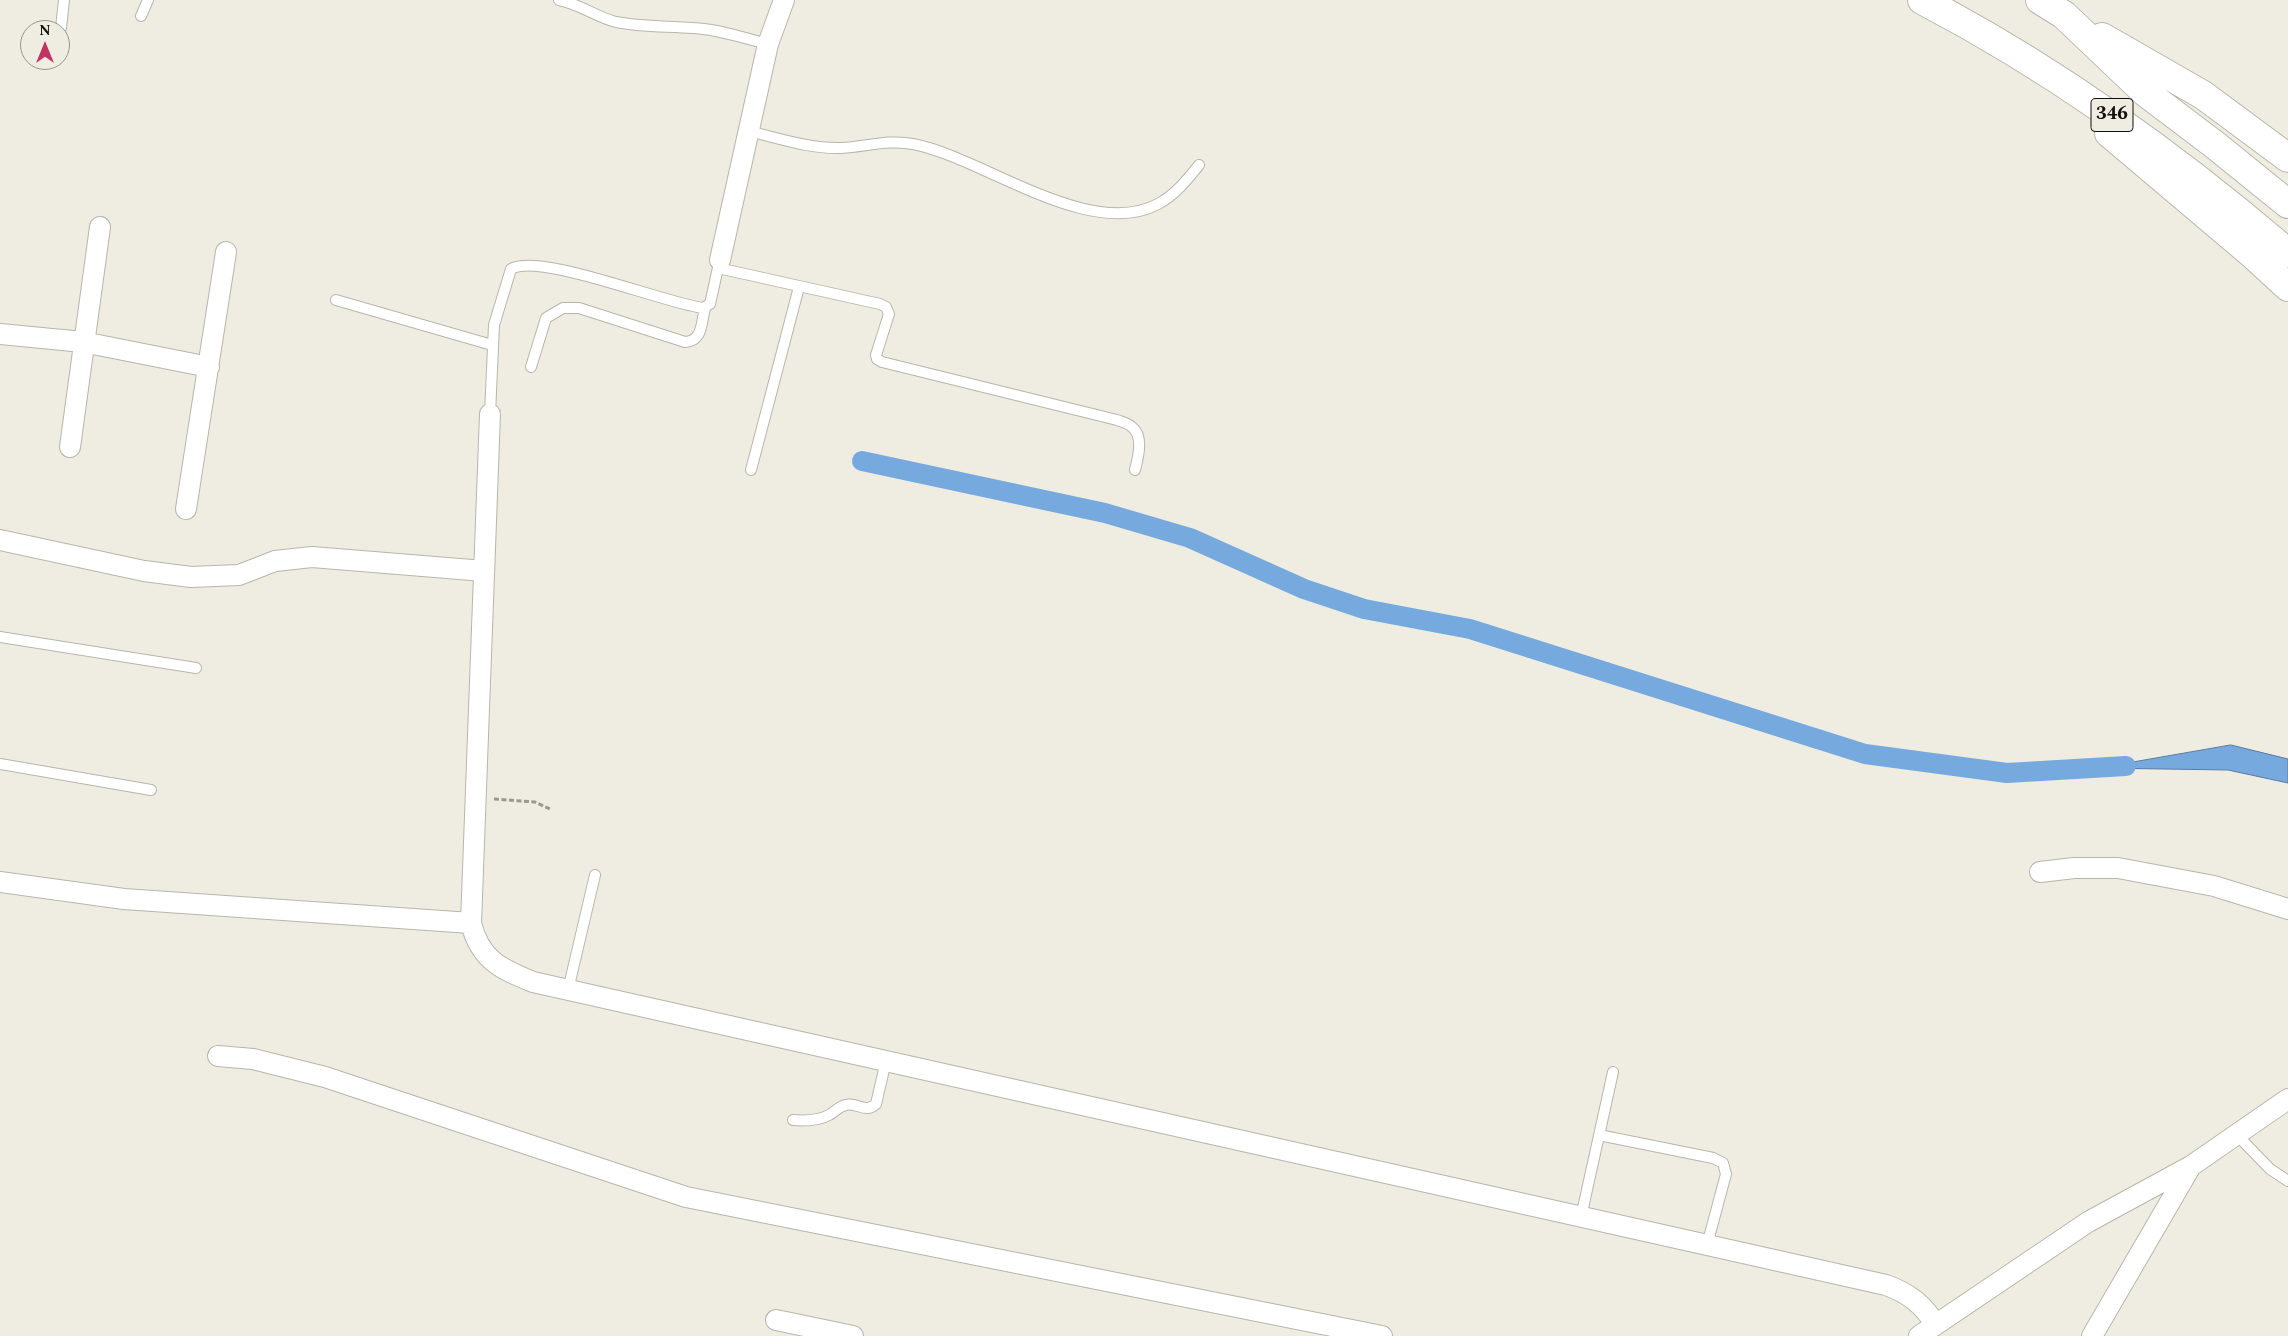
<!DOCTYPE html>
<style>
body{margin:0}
#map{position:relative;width:2288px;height:1336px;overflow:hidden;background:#efede1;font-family:Spectral,serif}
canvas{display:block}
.north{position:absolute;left:20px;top:20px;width:50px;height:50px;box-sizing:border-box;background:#efede1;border:1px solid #96958c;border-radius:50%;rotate:0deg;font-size:14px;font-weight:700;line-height:20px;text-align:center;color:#11100c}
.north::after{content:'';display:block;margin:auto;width:18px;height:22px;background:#c13464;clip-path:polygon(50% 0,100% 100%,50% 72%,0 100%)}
</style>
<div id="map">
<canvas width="2288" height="1336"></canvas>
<div class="north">N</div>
</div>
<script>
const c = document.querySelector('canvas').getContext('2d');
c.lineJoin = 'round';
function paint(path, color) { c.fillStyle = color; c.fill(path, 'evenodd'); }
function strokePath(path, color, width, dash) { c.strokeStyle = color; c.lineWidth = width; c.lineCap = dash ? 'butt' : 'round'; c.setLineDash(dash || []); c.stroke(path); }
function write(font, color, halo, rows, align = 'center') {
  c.font = font + ' Spectral,serif'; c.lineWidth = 4.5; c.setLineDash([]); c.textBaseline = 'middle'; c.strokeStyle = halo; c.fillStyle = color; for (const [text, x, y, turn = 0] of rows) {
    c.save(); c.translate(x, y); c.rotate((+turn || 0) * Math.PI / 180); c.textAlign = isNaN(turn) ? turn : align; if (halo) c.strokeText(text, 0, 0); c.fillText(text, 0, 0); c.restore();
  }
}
const water = new Path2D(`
 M2231 745 2288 759V783L2228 770 2099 768Z`);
const canal = new Path2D(`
 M862 461 1105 513 1190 538 1304 589 1364 609 1470 629 1865 754 2007 773 2126 766`);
const path = new Path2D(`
 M494 799 535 802 552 810`);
const service = new Path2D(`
 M559 0C580 4 596 17 616 22 641 27 667 26 693 28 718 29 743 38 768 44
 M141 16 148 0
 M61 28 64 0
 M748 131C778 138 810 149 841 148 866 147 888 139 913 144 982 157 1089 241 1158 204 1175 195 1187 180 1199 165
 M718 268 880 304 886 307 889 314 876 355 877 359 882 362 1117 420C1122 422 1128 423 1132 427 1144 436 1138 458 1135 470
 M336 300 492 345
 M531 367 546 318 563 308H579L685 342C703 341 701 323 705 308
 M490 414 494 325 511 269C539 252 664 303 703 308L710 304 719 263
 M751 470 799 287
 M0 637 196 668
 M0 764 151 790
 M568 990 595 875
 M793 1120C805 1121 818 1121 829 1115 835 1112 839 1106 846 1105 858 1102 865 1114 876 1104L886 1061
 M1599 1135 1713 1158 1723 1163 1726 1174 1707 1245
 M2237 1135 2270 1169 2288 1181
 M1581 1217 1613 1072`);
const minor = new Path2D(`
 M720 260 768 44 784 0
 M0 334 83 342 209 367
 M490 414 471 923C480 960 501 969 533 982L1886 1285C1908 1293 1923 1304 1935 1324
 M70 447 100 227
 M186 509 226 252
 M0 540 144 571 191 577 239 575 275 561 312 557 484 571
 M2040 872 2074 868H2118L2214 886 2288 909
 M0 882 124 899 471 923
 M218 1056 253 1059 325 1077 686 1197 1382 1336
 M776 1320 853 1336
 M1919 1336 2088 1222 2191 1166 2288 1099
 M2092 1336 2191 1166`);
const primary = new Path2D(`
 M1922 0C2054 69 2175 156 2288 253
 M2040 0 2064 15 2145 92 2215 145 2288 204
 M2102 37 2203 95 2288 158
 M2109 133 2251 253 2288 287`);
const shields = [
 [2112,115,42]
];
const shieldNames = [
 ["346",2112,115]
];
paint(water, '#76a9de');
strokePath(water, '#587b9f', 1);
strokePath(canal, '#76a9de', 20);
strokePath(service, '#b8b6aa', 12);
strokePath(minor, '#b8b6aa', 22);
strokePath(primary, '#b8b6aa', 30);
strokePath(path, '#9a988f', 3, [5, 2.5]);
strokePath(service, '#fff', 10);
strokePath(minor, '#fff', 20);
strokePath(primary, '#fff', 28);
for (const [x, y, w] of shields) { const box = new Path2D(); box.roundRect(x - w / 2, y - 16.5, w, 33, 4); c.fillStyle = '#efede1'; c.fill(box); strokePath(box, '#11100c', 1); }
write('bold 19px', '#11100c', null, shieldNames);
</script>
